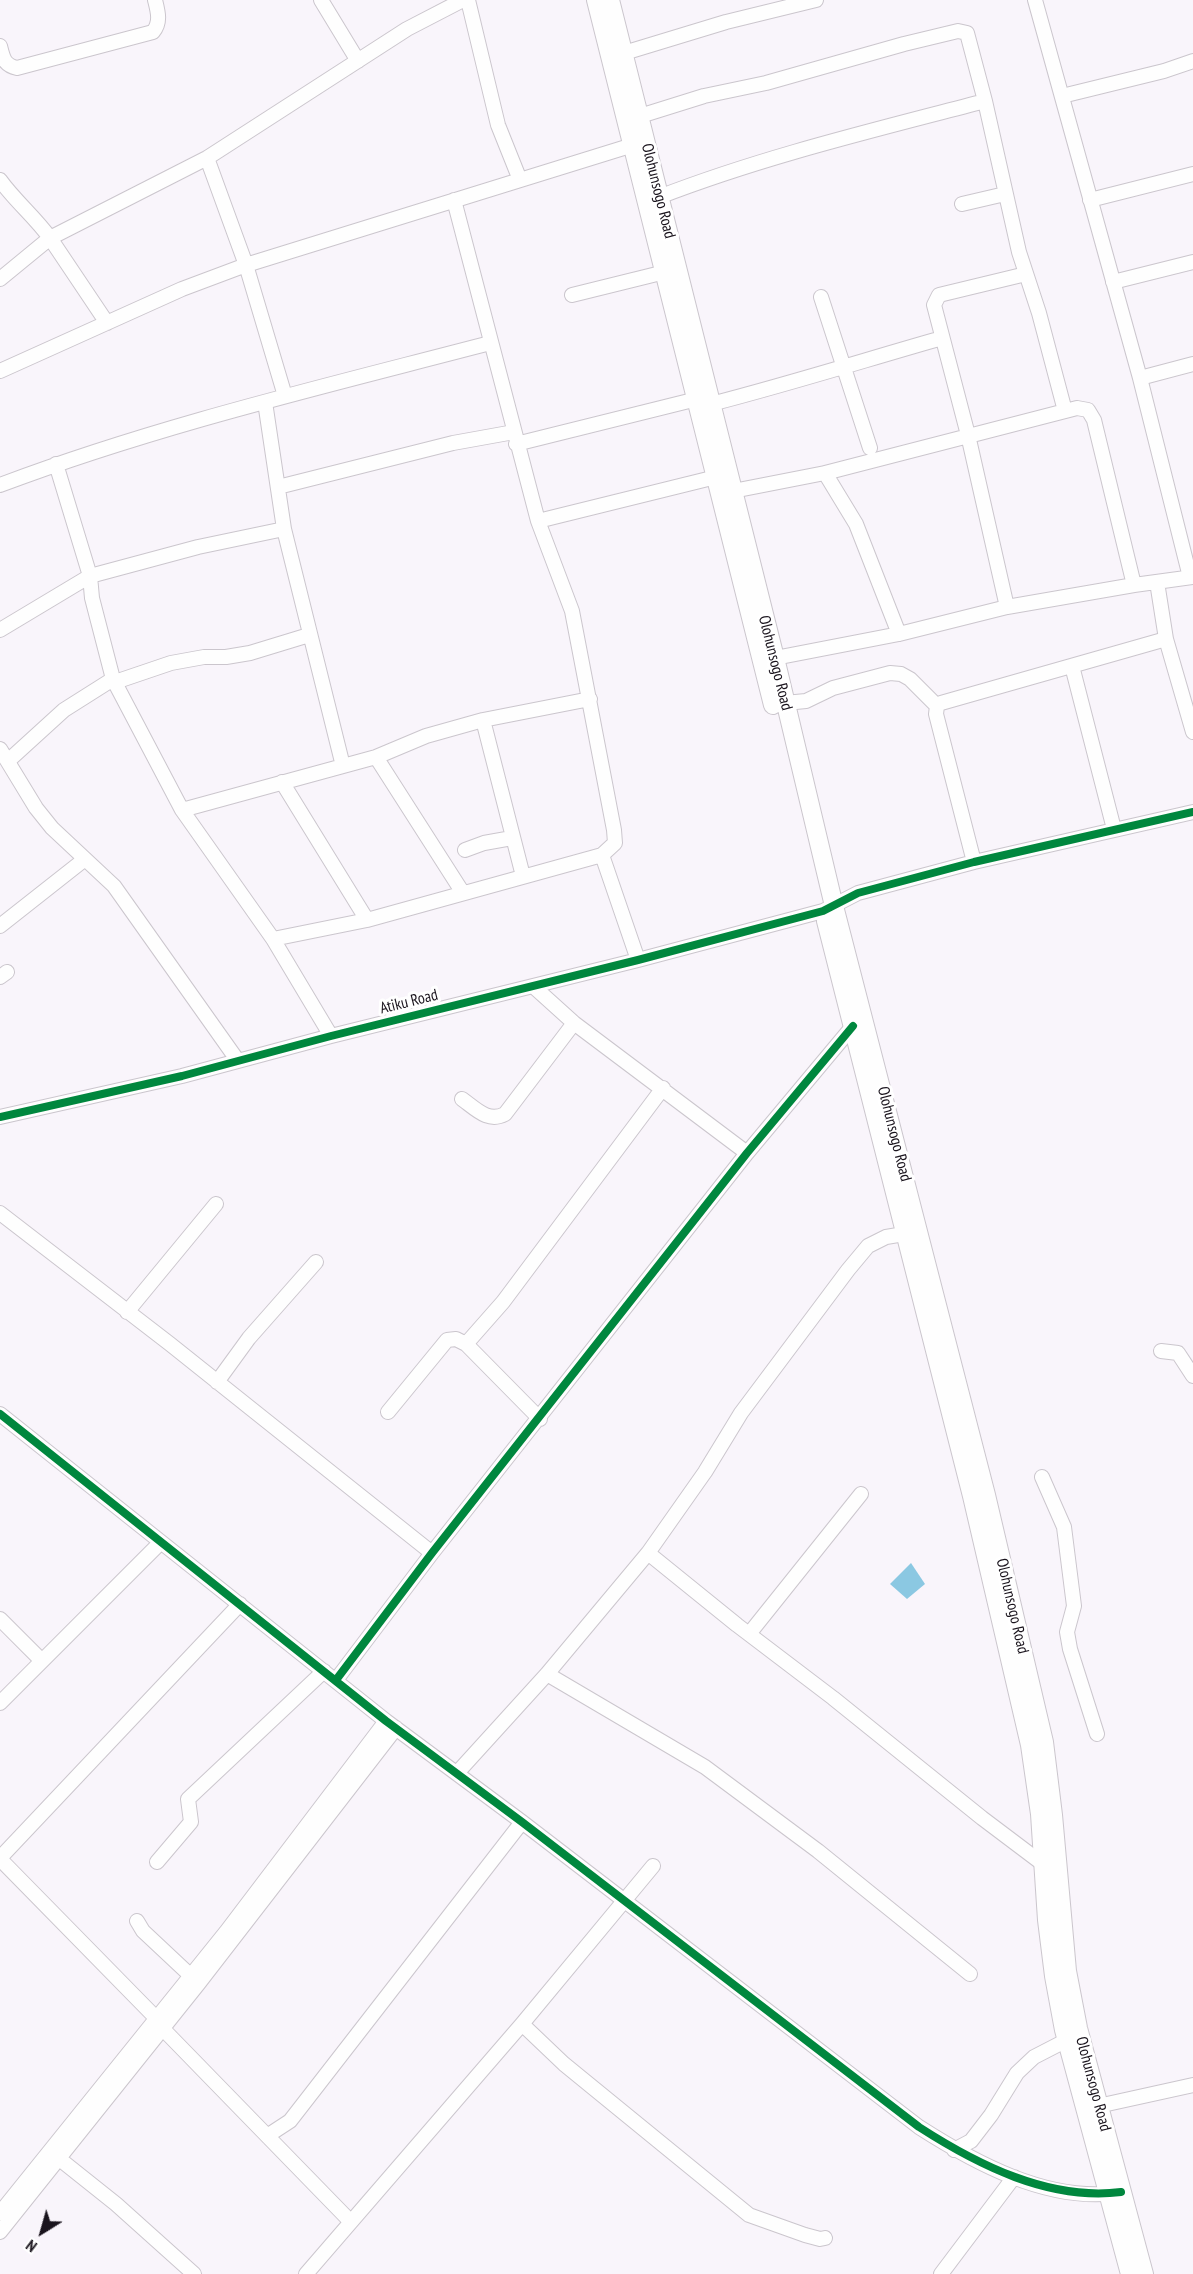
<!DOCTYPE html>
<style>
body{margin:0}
#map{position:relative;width:1193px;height:2274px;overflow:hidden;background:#f9f5fb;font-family:"PT Sans Narrow",sans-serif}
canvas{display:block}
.north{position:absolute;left:12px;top:2202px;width:60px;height:60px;-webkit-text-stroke:4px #fff;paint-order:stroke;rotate:217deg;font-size:16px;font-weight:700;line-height:24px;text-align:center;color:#1a141d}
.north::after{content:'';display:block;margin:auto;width:21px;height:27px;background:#1a141d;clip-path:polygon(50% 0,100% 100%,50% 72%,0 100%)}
</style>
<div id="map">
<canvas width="1193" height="2274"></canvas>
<div class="north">N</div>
</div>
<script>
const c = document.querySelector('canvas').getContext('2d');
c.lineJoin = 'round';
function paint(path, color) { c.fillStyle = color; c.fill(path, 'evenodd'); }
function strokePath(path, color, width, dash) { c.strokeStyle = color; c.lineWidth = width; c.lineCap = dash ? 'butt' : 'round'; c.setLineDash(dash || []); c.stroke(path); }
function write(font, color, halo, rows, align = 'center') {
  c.font = font + ' "PT Sans Narrow",sans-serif'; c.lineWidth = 6; c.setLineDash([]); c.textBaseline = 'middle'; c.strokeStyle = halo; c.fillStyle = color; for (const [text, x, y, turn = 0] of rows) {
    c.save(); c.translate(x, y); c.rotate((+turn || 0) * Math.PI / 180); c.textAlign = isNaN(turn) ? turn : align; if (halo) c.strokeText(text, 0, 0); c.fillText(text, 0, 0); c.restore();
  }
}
const water = new Path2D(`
 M911 1563 925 1584 907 1599 890 1584Z`);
const minor = new Path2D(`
 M321 0 358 61
 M468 0 498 125 520 180
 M1035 0 1140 378 1190 577
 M0 46C3 58 4 65 17 68L153 32C161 22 158 12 155 0
 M624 53 726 22 816 0
 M1062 96 1164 71 1193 61
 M640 116 704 96 766 83 904 44 958 31 967 33 985 101 1019 252 1039 313 1065 411
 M207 158 246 265 285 396
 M0 180C15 201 35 217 50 238L207 158 407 29 463 0
 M659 197C765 156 875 130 985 101
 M454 200 538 521 572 611 614 830 615 843 602 855 638 960
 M1090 200 1193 174
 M962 204 1005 194
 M0 279 50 238 107 323
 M1113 282 1193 262
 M572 295 665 272
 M821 297 870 448
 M0 371 182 289 246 265 633 145
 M1140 378 1193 364
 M265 402 284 529 343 766
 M711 404C789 384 865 360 942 338
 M516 444 697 399
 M56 464 90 576 92 598 113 679 182 810 273 939 331 1036
 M825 473 856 524 899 634
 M0 485C159 425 326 386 490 343
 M278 487 453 443 514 432
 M733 491 825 473 1077 408 1088 410 1094 420 1134 585
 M538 521 716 477
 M1157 582 1166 639 1193 732
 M1007 607 968 435 934 305 939 295 1026 274
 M0 630 90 576 198 547 284 529
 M775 658 899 634 1007 607 1134 585 1193 577
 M1072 666 1114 829
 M115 682 171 663 204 657H226L250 653 309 635
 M785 703 806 701 833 688 890 673 901 674 910 679 937 706
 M937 706 941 703 1166 639
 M937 706 936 714 974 862
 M483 720 523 876
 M0 749 36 808 52 828 114 886 238 1061
 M376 757 463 893
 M8 761 64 710 113 679
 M282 782 367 920
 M182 810 376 757 426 736 483 720 590 699
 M465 850 484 843 512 838
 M0 926 85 859
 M273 939 367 920 602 855
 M0 977 7 972
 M533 986 574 1023 747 1153
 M462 1099C476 1109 488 1123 505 1114L574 1023
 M0 1117 182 1076 331 1036 638 960 823 911 858 893 974 862 1193 812
 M0 1213 170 1344 432 1553
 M127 1312 216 1204
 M466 1344 540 1419
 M1161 1351 1178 1353 1193 1376
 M217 1382 249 1338 316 1262
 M388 1412 447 1340 456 1339 466 1344 503 1302 663 1088
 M0 1414 386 1721 522 1822 919 2127C975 2163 1047 2202 1116 2193
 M1042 1477 1064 1527 1074 1606 1067 1632 1070 1649 1097 1734
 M648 1553 737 1625 833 1698 982 1818 1043 1864
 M0 1619 41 1660
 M749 1634 861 1494
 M547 1674 705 1767 818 1851 970 1974
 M336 1680 432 1553 747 1153 853 1026
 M0 1703 160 1543
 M457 1773 547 1674 648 1553 705 1472 741 1413 848 1270 868 1246 886 1237 904 1234
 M0 1858 240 1604
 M0 1859 157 2019
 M157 1862 191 1822 188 1799 324 1671
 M137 1921 143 1931 191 1976
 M522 2024 564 2064 749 2215 805 2235 820 2239 825 2238
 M163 2029 351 2222
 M1098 2106 1193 2085
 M267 2136 290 2121 522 1822
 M954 2150 971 2141 991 2115 1017 2073 1034 2057 1067 2040
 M52 2153 116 2204 194 2274
 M0 2213 226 1932 386 1721
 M0 2232 199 1983 396 1728
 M306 2274 522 2024 653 1866
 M941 2274 1014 2177`);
const major = new Path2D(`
 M596 0 773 705
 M610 0 775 658 834 906 986 1495 1044 1742 1053 1815 1067 1971 1078 2028 1144 2274
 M826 921 972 1496 1030 1745 1040 1814 1047 1920 1054 1976 1064 2030 1130 2274`);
const cycleway = new Path2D(`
 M0 1117 182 1076 331 1036 638 960 823 911 858 893 974 862 1193 812
 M0 1414 386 1721 522 1822 919 2127C978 2165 1049 2201 1121 2192
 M336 1680 432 1553 747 1153 853 1026`);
const streetNames = [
 ["Olohunsogo Road",658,191,76],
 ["Olohunsogo Road",775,663,76],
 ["Atiku Road",409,1002,-14],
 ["Olohunsogo Road",894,1134,76],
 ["Olohunsogo Road",1012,1606,77],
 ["Olohunsogo Road",1093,2084,75]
];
paint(water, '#8bc8e2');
strokePath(minor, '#cbc6cd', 16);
strokePath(major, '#cbc6cd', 20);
strokePath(minor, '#fefefe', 14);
strokePath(major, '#fefefe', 18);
strokePath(cycleway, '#00873e', 8);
write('16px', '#1a141d', '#fff', streetNames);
</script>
